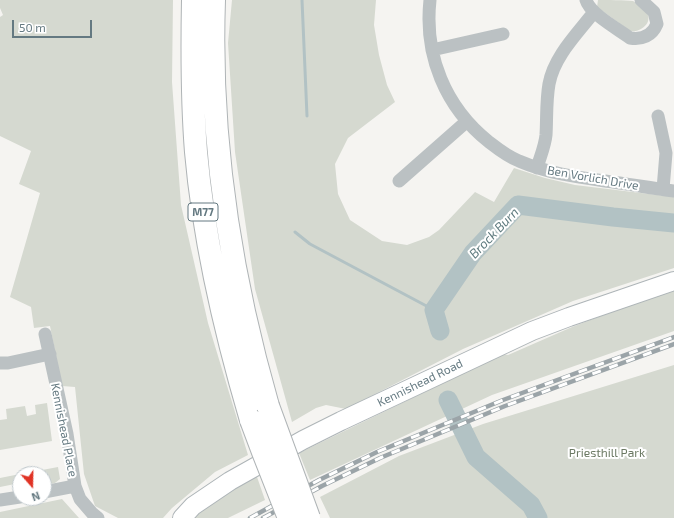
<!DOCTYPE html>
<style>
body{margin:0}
#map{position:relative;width:674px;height:518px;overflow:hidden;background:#f5f4f1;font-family:"Exo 2",sans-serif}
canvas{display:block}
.north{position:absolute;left:12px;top:466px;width:40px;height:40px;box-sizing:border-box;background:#fff;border:1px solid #c1c9cd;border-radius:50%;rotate:160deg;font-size:11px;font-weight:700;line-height:16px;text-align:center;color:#647981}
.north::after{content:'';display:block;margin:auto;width:14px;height:18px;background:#e03325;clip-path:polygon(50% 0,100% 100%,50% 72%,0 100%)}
.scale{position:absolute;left:12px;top:20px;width:80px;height:18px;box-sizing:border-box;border:2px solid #647981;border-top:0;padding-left:5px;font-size:12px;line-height:14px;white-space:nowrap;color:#647981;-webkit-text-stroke:3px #fff;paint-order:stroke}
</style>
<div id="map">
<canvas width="674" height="518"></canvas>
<div class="north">N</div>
<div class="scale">50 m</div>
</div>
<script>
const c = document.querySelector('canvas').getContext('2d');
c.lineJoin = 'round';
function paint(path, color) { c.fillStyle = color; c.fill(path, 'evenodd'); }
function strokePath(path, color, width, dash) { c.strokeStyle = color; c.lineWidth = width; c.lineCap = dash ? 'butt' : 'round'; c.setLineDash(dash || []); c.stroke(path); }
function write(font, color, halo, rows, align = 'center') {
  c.font = font + ' "Exo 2",sans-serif'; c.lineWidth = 4; c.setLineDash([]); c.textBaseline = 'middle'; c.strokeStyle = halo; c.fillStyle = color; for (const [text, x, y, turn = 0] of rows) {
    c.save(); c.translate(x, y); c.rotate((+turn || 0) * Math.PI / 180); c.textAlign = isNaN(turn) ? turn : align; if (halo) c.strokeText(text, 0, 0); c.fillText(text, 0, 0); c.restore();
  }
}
const green = new Path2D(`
 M0 0H173L172 82 181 205 208 323 248 455 215 472 172 508 163 518H118L95 506 84 474 75 387 62 386 50 326 34 328 31 307 10 297 40 193 19 184 31 151 0 136V17L3 15 0 8Z
 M232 0H376L374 25 379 55 387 85 395 102 348 138 335 164 338 194 350 220 382 241 407 245 429 237 439 230 475 192 494 202 514 168 545 178 575 185 674 197V268L573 301 463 349 346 409 326 405 316 408 292 422 255 289 235 152 228 43Z
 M598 0C606 0 626 0 633 1 637 3 646 9 647 13 653 24 639 33 630 31L597 7Z
 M674 288V331L492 395 310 480 299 453 503 354 508 355 572 327Z
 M674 365V518H330L320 497 399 456 483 424Z
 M47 403 52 441 0 450V420L7 419 6 409 25 406 27 416 36 414 35 405Z
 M58 467 60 479 55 483 44 485V474H21Z
 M20 474V483L0 487V478Z
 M256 474 265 500 228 518H192L220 494Z
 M62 499 79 518H0V512Z`);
const stream = new Path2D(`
 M302 0 307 116
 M295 232 310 244 434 310`);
const river = new Path2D(`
 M440 331 434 310 473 253 518 205 613 217 674 223
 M448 400 476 457 531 505 538 518`);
const street = new Path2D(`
 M430 0C424 55 445 107 489 142 498 149 508 157 519 161 547 173 576 177 605 181 628 184 651 188 674 191
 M586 0C590 14 618 29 630 38 642 40 652 36 657 24L654 12 641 0
 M432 50 503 34
 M658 116 666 153 663 189
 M537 168C540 157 545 146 546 135 547 118 546 101 549 84 554 56 578 33 594 12
 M399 181 466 122
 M45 334 67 434 75 486 80 499 92 513 98 518
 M0 363H8L50 354
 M44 492 75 486
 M0 500 20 497`);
const secondary = new Path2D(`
 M182 518 193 506 230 481 303 440 341 421 532 331 569 317 674 281`);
const highway = new Path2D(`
 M193 0C192 51 192 101 196 152 204 243 225 332 251 420
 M214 0C209 138 230 274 268 406`);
const rail = new Path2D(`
 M250 518 319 480 377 452 503 400 674 337
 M263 518 322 486 380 458 505 406 674 344`);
const highwayBridge = new Path2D(`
 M268 406 309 518
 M251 420 263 452 289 518`);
const shields = [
 [203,212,30]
];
const shieldNames = [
 ["M77",203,212]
];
const streetNames = [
 ["Ben Vorlich Drive",593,178,10],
 ["Kennishead Road",420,383,-26],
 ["Kennishead Place",64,430,79]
];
const parkNames = [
 ["Priesthill Park",607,453]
];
const waterNames = [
 ["Brock Burn",494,233,-46]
];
paint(green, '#d5d9d0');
strokePath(stream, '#b2c2c4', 3);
strokePath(river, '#b2c2c4', 19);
strokePath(secondary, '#aeb5b8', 20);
strokePath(highway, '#afb4b6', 24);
strokePath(street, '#bbc1c3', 13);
strokePath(secondary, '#fff', 18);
strokePath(highway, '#fff', 22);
strokePath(rail, '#9ba4a8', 4.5);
strokePath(rail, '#fff', 3, [9]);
strokePath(highwayBridge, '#afb4b6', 24, []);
strokePath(highwayBridge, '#fff', 22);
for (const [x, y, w] of shields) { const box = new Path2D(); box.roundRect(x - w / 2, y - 9, w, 18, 3); c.fillStyle = '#fff'; c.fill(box); strokePath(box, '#647981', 1); }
write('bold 11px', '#647981', null, shieldNames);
write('12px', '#647981', '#fff', streetNames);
write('12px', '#6b7963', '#fff', parkNames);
write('italic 13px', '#5f7b7f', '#fff', waterNames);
</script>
